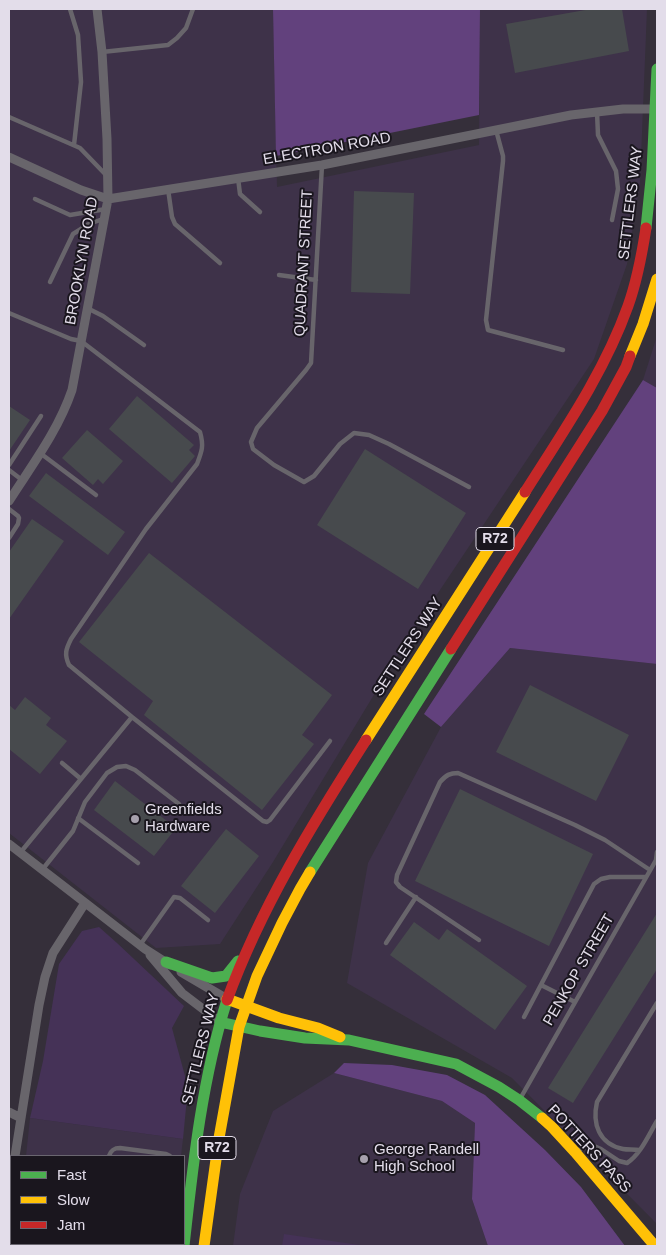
<!DOCTYPE html>
<style>
body{margin:0}
#map{position:relative;width:666px;height:1255px;overflow:hidden;background:#352f3a;font-family:Arial,sans-serif}
canvas{display:block}
.frame{position:absolute;inset:0;border:10px solid #e3ddea;pointer-events:none}
.legend{position:absolute;left:10px;top:1155px;width:175px;height:90px;box-sizing:border-box;background:#1a161e;border:1px solid #6a6670;margin:0;padding:6px 9px;list-style:none;font-size:15px;color:#e3ddea}
.legend li{display:flex;align-items:center;gap:10px;height:25px}
.legend b{width:25px;border:1px solid #6a6670}
</style>
<div id="map">
<canvas width="666" height="1255"></canvas>
<div class="frame"></div>
<ul class="legend">
<li><b style="height:6px;background:#4caf50"></b>Fast</li>
<li><b style="height:6px;background:#ffc107"></b>Slow</li>
<li><b style="height:6px;background:#c62828"></b>Jam</li>
</ul>
</div>
<script>
const c = document.querySelector('canvas').getContext('2d');
c.lineJoin = 'round';
function paint(path, color) { c.fillStyle = color; c.fill(path, 'evenodd'); }
function strokePath(path, color, width, dash) { c.strokeStyle = color; c.lineWidth = width; c.lineCap = dash ? 'butt' : 'round'; c.setLineDash(dash || []); c.stroke(path); }
function write(font, color, halo, rows, align = 'center') {
  c.font = font + ' Arial,sans-serif'; c.lineWidth = 4; c.setLineDash([]); c.textBaseline = 'middle'; c.strokeStyle = halo; c.fillStyle = color; for (const [text, x, y, turn = 0] of rows) {
    c.save(); c.translate(x, y); c.rotate((+turn || 0) * Math.PI / 180); c.textAlign = isNaN(turn) ? turn : align; if (halo) c.strokeText(text, 0, 0); c.fillText(text, 0, 0); c.restore();
  }
}
const built = new Path2D(`
 M9 9H273L277 187 479 145 480 9H647L640 182 627 264 594 359 410 635 273 862 220 944 156 948 9 833Z
 M657 336V388L643 380Z
 M510 648 657 664V1224L512 1078 347 983 368 863 441 727Z
 M334 1073 442 1101 475 1123 472 1199 488 1246H233L240 1194 273 1111Z
 M30 1118 183 1139 181 1156H26Z
 M16 1244H169L168 1246H16Z`);
const green = new Path2D(`
 M99 927 117 943 184 1006 172 1028 188 1087 183 1139 30 1118 43 1061 59 964 82 931Z
 M284 1234 366 1246H282Z`);
const forest = new Path2D(`
 M273 9H480L479 115 276 156Z
 M643 380 657 388V664L510 648 441 727 424 714Z
 M344 1063 392 1065 447 1075 485 1095 545 1150 581 1187 625 1246H488L472 1199 475 1123 442 1101 334 1073Z`);
const building = new Path2D(`
 M591 9H622L629 51 515 73 506 24Z
 M354 191 414 193 410 294 351 292Z
 M137 396 194 445 189 450 195 456 172 483 109 429Z
 M9 406 30 420 9 451Z
 M87 430 123 461 103 484 98 479 93 485 62 458Z
 M365 449 466 513 418 589 317 525Z
 M46 473 125 532 108 555 29 496Z
 M32 519 64 541 9 619V552Z
 M149 553 332 695 302 735 314 744 262 810 144 715 153 701 79 642Z
 M530 685 629 735 596 801 496 752Z
 M25 697 51 718 46 725 67 741 40 774 9 749V705L15 710Z
 M115 781 176 828 154 856 94 810Z
 M460 789 593 854 549 946 415 881Z
 M226 829 259 856 215 913 181 886Z
 M657 913V969L573 1103 548 1088Z
 M414 922 439 940 447 929 527 986 495 1030 390 955Z`);
const lane = new Path2D(`
 M70 9 78 35 81 82 74 145
 M102 52 168 45 177 38 186 28 193 9
 M597 112 598 135 616 171 618 189 612 220
 M9 117 80 148 107 176
 M496 130 503 156V161L486 320 488 330 563 350
 M322 165 311 363 306 370 257 428 251 442 253 449 274 465 304 482 314 476 340 444 354 433 369 435 389 444 469 487
 M238 178 240 194 260 212
 M168 189 172 217 175 224 220 263
 M35 199 70 215 106 209
 M279 275 316 280
 M50 282 73 234 89 224 103 219
 M87 308 103 316 144 345
 M9 313 71 339 81 341 200 432C204 446 202 451 197 464L146 529 71 639C66 649 64 654 69 665L132 717 263 821 267 822 270 820 330 741
 M40 453 96 495
 M9 465 41 416
 M9 470 22 480
 M9 509 18 516 19 518 18 524 9 538
 M62 763 81 779
 M78 818 138 863
 M20 853 132 717
 M42 870 73 831 85 802 107 773 117 767 126 766 135 770 179 804
 M479 940 400 887 396 882 397 875 440 782C446 775 450 773 458 773L575 825 605 840 650 870
 M386 943 416 897
 M140 945 174 897 180 898 208 920
 M541 985 575 1002
 M524 1017 594 884 601 879 610 877H646
 M520 1099 656 860 657 852
 M639 1150C634 1149 628 1150 623 1149 599 1144 592 1124 597 1102L657 1003
 M576 1151 588 1146H594L601 1149 619 1161 627 1163C641 1154 649 1134 657 1121
 M109 1156C111 1150 114 1148 120 1148L166 1154 170 1156
 M61 1246V1244
 M154 1246V1244`);
const street = new Path2D(`
 M9 157 81 190 108 199 322 165 571 115 623 109H657
 M9 501C32 465 58 431 72 390L108 199 107 139 102 52 97 9
 M9 844 145 949 170 965
 M150 955 182 993 220 1022
 M181 972 227 999
 M9 1112 21 1118
 M15 1156 39 1005 45 977 53 953 85 903
 M9 1207 11 1184`);
const fast = new Path2D(`
 M646 228 652 170 657 69
 M310 872 451 649
 M166 962 212 978 226 976 238 961
 M220 1022 260 1031 305 1038 349 1040 456 1064 499 1087 519 1100 542 1118
 M184 1246C193 1164 202 1079 227 1000`);
const slow = new Path2D(`
 M630 356 643 324 657 279
 M366 740 525 492
 M227 999 279 1018 318 1028 340 1037
 M542 1118 552 1127 575 1152 655 1246
 M204 1246 219 1138 239 1027 257 976 282 923 300 889 310 872`);
const jam = new Path2D(`
 M525 492C563 432 604 373 628 306 637 281 642 254 646 228
 M451 649 602 411 626 367 630 356
 M227 1000C261 907 313 823 366 740`);
const markers = [
 [135,819,5,"#a6a0ac"],
 [364,1159,5,"#a6a0ac"]
];
const shields = [
 [495,539,38],
 [217,1148,38]
];
const shieldNames = [
 ["R72",495,539],
 ["R72",217,1148]
];
const streetNames = [
 ["ELECTRON ROAD",327,149,-10],
 ["SETTLERS WAY",631,203,-83],
 ["BROOKLYN ROAD",82,261,-80],
 ["QUADRANT STREET",304,263,-87],
 ["SETTLERS WAY",408,647,-57],
 ["PENKOP STREET",579,970,-60],
 ["SETTLERS WAY",201,1049,-76],
 ["POTTERS PASS",589,1149,47]
];
const poiNames = [
 ["Greenfields",145,810],
 ["Hardware",145,827],
 ["George Randell",374,1150],
 ["High School",374,1167]
];
paint(built, '#3e3249');
paint(green, '#453257');
paint(forest, '#62417d');
paint(building, '#474a4d');
strokePath(lane, '#68656b', 4.5);
strokePath(street, '#68656b', 9);
strokePath(fast, '#4caf50', 11);
strokePath(slow, '#ffc107', 11);
strokePath(jam, '#c62828', 11);
for (const [x, y, r, color] of markers) { const dot = new Path2D(); dot.arc(x, y, r, 0, 2 * Math.PI); c.fillStyle = color; c.fill(dot); strokePath(dot, '#1a161e', 2); }
for (const [x, y, w] of shields) { const box = new Path2D(); box.roundRect(x - w / 2, y - 11.5, w, 23, 4); c.fillStyle = '#1a161e'; c.fill(box); strokePath(box, '#e3ddea', 1); }
write('bold 14px', '#e3ddea', null, shieldNames);
write('15px', '#e3ddea', '#1a161e', streetNames);
write('15px', '#e3ddea', '#1a161e', poiNames, 'left');
</script>
